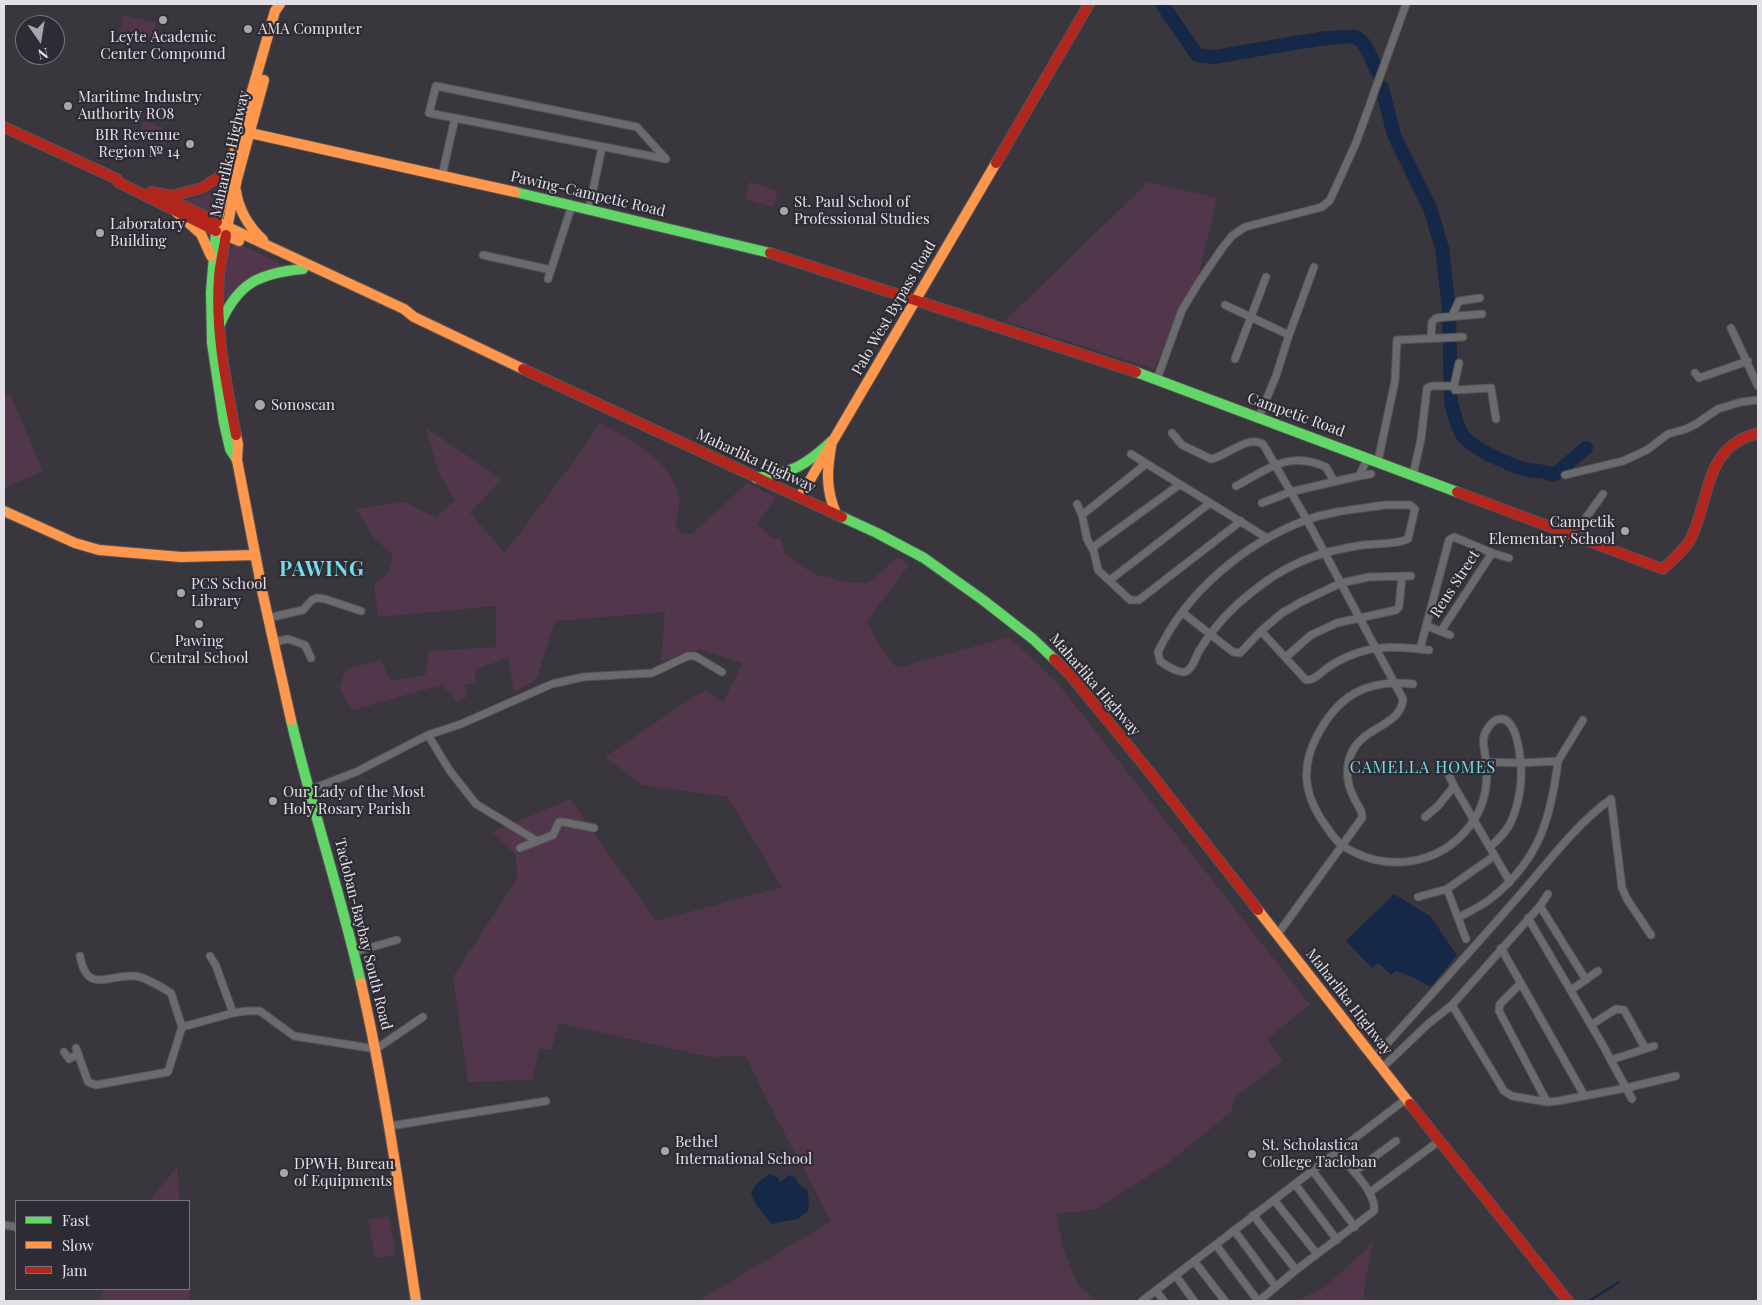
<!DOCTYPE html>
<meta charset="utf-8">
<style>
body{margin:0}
#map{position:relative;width:1762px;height:1305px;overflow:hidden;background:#39373d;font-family:"Playfair Display",serif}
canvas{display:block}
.frame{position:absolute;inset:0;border:5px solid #e3e1e7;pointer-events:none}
.legend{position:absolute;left:15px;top:1200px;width:175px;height:90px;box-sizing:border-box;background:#2e2b35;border:1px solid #76747c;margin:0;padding:6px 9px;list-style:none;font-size:15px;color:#e3e1e7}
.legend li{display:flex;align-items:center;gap:10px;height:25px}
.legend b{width:25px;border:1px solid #76747c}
.north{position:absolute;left:15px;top:15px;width:50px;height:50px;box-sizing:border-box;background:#2e2b35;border:1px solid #76747c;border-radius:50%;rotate:167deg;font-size:14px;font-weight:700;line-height:20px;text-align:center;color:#e3e1e7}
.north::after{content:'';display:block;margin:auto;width:18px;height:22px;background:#a8a6ac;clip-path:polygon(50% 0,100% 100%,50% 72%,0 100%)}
</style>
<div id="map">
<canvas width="1762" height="1305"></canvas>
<div class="frame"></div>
<ul class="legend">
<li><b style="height:6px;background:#63d668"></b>Fast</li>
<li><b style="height:6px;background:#ff974d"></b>Slow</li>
<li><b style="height:6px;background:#b3261e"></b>Jam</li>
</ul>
<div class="north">N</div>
</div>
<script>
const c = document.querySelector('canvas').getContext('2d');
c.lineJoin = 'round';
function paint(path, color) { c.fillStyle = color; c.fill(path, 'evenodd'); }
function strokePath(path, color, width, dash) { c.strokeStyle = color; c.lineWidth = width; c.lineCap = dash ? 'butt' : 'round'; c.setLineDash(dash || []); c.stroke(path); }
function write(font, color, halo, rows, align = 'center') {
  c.font = font + ' "Playfair Display",serif'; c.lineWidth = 4.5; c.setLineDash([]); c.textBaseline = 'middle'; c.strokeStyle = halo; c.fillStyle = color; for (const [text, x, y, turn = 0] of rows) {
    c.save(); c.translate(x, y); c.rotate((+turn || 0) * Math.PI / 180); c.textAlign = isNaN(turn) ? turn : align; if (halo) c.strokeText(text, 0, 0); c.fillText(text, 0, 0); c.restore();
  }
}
const green = new Path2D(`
 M124 15 156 23 152 42 119 34Z
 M145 120 172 133 165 146 138 133Z
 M750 182 778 191 773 207 745 199Z
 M1148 182 1217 198 1197 281 1179 310 1154 369 1005 321Z
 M223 183 215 211C204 216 192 205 182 201 198 198 211 194 223 183Z
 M235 244H239L278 262 281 265 225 302C222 291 225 250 235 244Z
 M10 394 43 471 4 488V397Z
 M600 422C630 441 671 459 679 497 681 505 677 516 675 524L681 533 692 534 747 483 776 498 757 524 771 537 781 539 785 555 814 574 845 582 868 583 898 557 909 565 867 621 882 650 897 668 1009 637 1056 681 1310 1005 1267 1039 1283 1061 1235 1097 1231 1112 1168 1163 1097 1209 1056 1214 1064 1251 1078 1286 1098 1301H698L831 1221 765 1096 746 1056 710 1057 559 1023 551 1050 540 1048 532 1080 468 1082 453 977 517 879 516 855 492 832 570 799 656 921 782 887 728 797 642 785 605 757 693 697 706 690 723 702 743 663 699 649 661 662 665 612 555 621 536 680 514 692 508 658 485 666 475 672 476 682 464 685 467 697 456 701 450 693 441 685 353 710 339 689 346 669 381 660 390 681 425 675 429 651 496 647V606L378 617 374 584 388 573 393 555 374 538 356 509 404 502 436 518 455 500 439 474 426 428 502 479 470 513 505 553 583 449Z
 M177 1167 180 1201H149L152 1197Z
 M389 1216 396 1255 375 1258 368 1220Z
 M1373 1243 1366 1276 1363 1301H1295L1324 1288Z
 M103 1289H189L190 1301H100Z`);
const water = new Path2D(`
 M1394 894 1430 916 1457 955 1431 987 1416 979 1397 971 1391 975 1379 963 1372 968 1346 941Z
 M769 1174 777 1177 781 1182 789 1175 795 1177 799 1185 807 1190 809 1200 808 1211 798 1219 771 1224 756 1204 751 1194 755 1185Z`);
const stream = new Path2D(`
 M1589 1301 1619 1282`);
const river = new Path2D(`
 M1162 4 1197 55 1215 57C1236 54 1344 31 1357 38 1368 44 1372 61 1377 71
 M1382 88 1394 135 1430 208 1442 248 1449 310 1451 403C1454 414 1457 427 1463 436 1473 449 1508 464 1524 469 1534 472 1544 470 1554 475L1586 448`);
const street = new Path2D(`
 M436 86 637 127 666 159 429 113Z
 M442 176 455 118
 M589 209 602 147
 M483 255 551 270
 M548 279 572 205
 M1225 305 1289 335
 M1452 316 1459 301 1480 298
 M1731 328 1758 386
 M1431 338 1432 322 1436 318 1482 314
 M1235 359 1266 277
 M1695 373 1699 378 1748 361
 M1157 379 1182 310 1199 282 1223 247 1232 236 1245 227 1322 207 1330 200 1356 143 1406 4
 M1454 386 1455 390 1491 388 1496 419
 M1259 417 1276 376 1289 335 1314 267
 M1172 433 1182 445 1211 459C1227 456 1247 435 1263 444L1307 520 1403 699C1401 726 1364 726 1352 752 1344 769 1347 785 1355 800 1358 806 1363 811 1362 818L1277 935
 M1131 454 1267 538
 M1378 461 1395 381 1397 340 1463 337
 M1413 475 1421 439 1427 388 1432 386H1454L1459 363
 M1565 475 1623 461 1647 450 1668 434 1686 429 1696 424 1718 409 1741 402 1758 400
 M1359 476 1371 474
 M1236 486C1268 469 1289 450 1326 467L1334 481
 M1262 503 1290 492 1359 476 1368 458
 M1077 504 1082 515 1087 539 1094 552 1098 570 1130 600H1139L1241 521
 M1385 505H1410L1415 509 1408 539C1395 545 1377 543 1363 545 1320 551 1286 564 1252 592 1231 608 1213 628 1199 651 1196 656 1193 668 1187 671 1181 675 1165 665 1160 661L1158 652C1186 592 1245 543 1306 520 1331 511 1359 509 1385 505Z
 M1082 515 1146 464
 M1580 526 1603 494
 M1092 548 1179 485
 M1110 580 1210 503
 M1183 613 1233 652 1240 653 1261 631 1282 613 1301 602 1341 583 1369 577 1411 576
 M268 618 303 610 312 600 317 598 325 599 361 611
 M1427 626 1450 635
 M1261 631 1306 680C1315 680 1319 674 1326 669 1335 662 1346 657 1357 653 1379 644 1406 648 1429 650
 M1441 631 1492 553
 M273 642 288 639 305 645 311 658
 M1420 649 1449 540 1454 537 1492 553 1509 558
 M1286 657 1311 635 1337 623 1396 610 1399 607 1402 576
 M1413 684C1367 678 1337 696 1316 738 1299 772 1306 800 1328 829 1332 835 1337 842 1343 846 1347 849 1352 851 1356 853 1391 870 1434 863 1461 836 1474 823 1484 805 1486 786 1487 779 1487 771 1486 764 1486 750 1479 740 1488 728 1490 725 1493 721 1496 720 1519 710 1522 768 1521 781 1520 792 1518 804 1514 814 1510 828 1500 838 1490 847
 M428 735 450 771 476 804 537 841
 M1486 762 1521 763 1558 761 1583 720
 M1446 769 1454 786 1510 882
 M309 790 356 772 428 735 461 724 552 684 583 677 652 673 688 656H695L722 672
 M1425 817 1438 806 1454 786
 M520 848 553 835 559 822H563L594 828
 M1447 889 1466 939
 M1418 897 1447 889 1494 856
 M1540 906 1586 980
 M1458 918C1470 911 1484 905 1494 896 1540 858 1551 817 1558 761
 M1528 918 1601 1042 1632 1099
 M1501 948 1584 1095
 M354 952 397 940
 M80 956C87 995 108 974 135 976 144 977 163 988 171 993L182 1027
 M210 956 216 966 233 1013
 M1521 983 1500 1004 1499 1011 1547 1102
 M1571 990 1598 971
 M1452 1005 1504 1091 1512 1096 1547 1102 1558 1101 1626 1088 1676 1076
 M1591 1025 1616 1009 1624 1010 1645 1048
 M76 1048 88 1082 96 1085 168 1072 182 1027 233 1013 246 1011H260L294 1036 376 1049 423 1017
 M64 1052 69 1059 78 1054
 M1374 1058C1422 1005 1470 952 1517 898 1547 864 1574 826 1611 799L1622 888 1627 899 1651 935
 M1611 1060 1654 1046
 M1382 1068 1428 1024 1452 1005 1540 906 1548 894
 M390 1126 546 1101
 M1312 1170 1355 1227
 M1354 1172 1396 1141
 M1295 1184 1337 1240
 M1369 1193 1439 1141
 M1274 1200 1317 1254
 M1253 1215 1296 1270
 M4 1225 16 1227
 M1234 1230 1276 1287
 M1216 1245 1258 1301
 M1194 1261 1225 1301
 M1176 1276 1194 1301
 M1156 1291 1164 1301
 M1142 1301 1406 1099
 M1259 1301 1296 1270 1374 1211C1377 1193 1348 1165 1336 1152`);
const fast = new Path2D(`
 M515 192 770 253
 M216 231 211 292 212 343 224 423 230 449 237 460
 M220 324C238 283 259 273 303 269
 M1136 372 1457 492
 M756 478C792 473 805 466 832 441
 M842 517 877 533 924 558 983 600 1033 639 1054 659
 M291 720C312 809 341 895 361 983`);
const slow = new Path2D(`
 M250 133 515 192
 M236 191C239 211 248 226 263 240
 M172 208 201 234 211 256
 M217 222 404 309 414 317 523 369
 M226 233 237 179 264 80
 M239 241 216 231 217 222 233 157 275 11 280 4
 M236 435 238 444 237 460 263 595 291 720
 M832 441C827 469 825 487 836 514
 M800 497 996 163
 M4 511 75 543 99 550 181 557 255 555
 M1258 910 1410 1104
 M361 983C385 1088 400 1194 416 1301`);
const jam = new Path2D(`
 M4 127 117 179 118 182 216 231
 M996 163 1089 4
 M151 192 171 196 202 188 219 177 227 165
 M177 203 217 222
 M226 235C224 249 220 263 219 277 215 330 226 383 236 435
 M770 253 1136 372
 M523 369 842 517
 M1457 492 1663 569C1673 559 1685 550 1691 538 1708 505 1704 460 1740 440 1745 437 1752 435 1758 433
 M1054 659 1072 677 1148 770 1258 910
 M1410 1104 1568 1301`);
const markers = [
 [163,20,5,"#a8a6ac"],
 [248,29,5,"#a8a6ac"],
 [68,106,5,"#a8a6ac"],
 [190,144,5,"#a8a6ac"],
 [784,211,5,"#a8a6ac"],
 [100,233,5,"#a8a6ac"],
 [260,405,6,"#a8a6ac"],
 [1625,531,5,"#a8a6ac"],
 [181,593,5,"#a8a6ac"],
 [199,624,5,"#a8a6ac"],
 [273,801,5,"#a8a6ac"],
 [665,1151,5,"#a8a6ac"],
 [1252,1154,5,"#a8a6ac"],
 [284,1173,5,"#a8a6ac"]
];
const poiNames = [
 ["AMA Computer",258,29],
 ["Leyte Academic",163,37,"center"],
 ["Center Compound",163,54,"center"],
 ["Maritime Industry",78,97],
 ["Authority RO8",78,114],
 ["BIR Revenue",180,135,"right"],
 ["Region № 14",180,152,"right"],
 ["St. Paul School of",794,202],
 ["Professional Studies",794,219],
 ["Laboratory",110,224],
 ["Building",110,241],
 ["Sonoscan",271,405],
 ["Campetik",1615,522,"right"],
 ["Elementary School",1615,539,"right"],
 ["PCS School",191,584],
 ["Library",191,601],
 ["Pawing",199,641,"center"],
 ["Central School",199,658,"center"],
 ["Our Lady of the Most",283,792],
 ["Holy Rosary Parish",283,809],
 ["Bethel",675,1142],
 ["International School",675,1159],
 ["St. Scholastica",1262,1145],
 ["College Tacloban",1262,1162],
 ["DPWH, Bureau",294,1164],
 ["of Equipments",294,1181]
];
const streetNames = [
 ["Maharlika Highway",230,154,-77],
 ["Pawing-Campetic Road",588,194,13],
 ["Palo West Bypass Road",894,308,-60],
 ["Campetic Road",1296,415,20],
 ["Maharlika Highway",756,461,25],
 ["Reus Street",1455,584,-57],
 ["Maharlika Highway",1095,685,49],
 ["Tacloban-Baybay South Road",363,934,76],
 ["Maharlika Highway",1349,1002,52]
];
const neighbourhoodNames = [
 ["CAMELLA HOMES",1423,768]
];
const districtNames = [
 ["PAWING",322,570]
];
paint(green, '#52364c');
paint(water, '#162847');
strokePath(stream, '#162847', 2.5);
strokePath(river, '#162847', 14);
strokePath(street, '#545357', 9);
strokePath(fast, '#545357', 12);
strokePath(slow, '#545357', 12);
strokePath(jam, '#545357', 12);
strokePath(street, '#6b6a6c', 7);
strokePath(fast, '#63d668', 10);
strokePath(slow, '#ff974d', 10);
strokePath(jam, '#b3261e', 10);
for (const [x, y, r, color] of markers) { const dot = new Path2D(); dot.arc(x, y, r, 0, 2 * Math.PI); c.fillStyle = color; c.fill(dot); strokePath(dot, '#2e2b35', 2); }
write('15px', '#e3e1e7', '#2e2b35', poiNames, 'left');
write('15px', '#e3e1e7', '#2e2b35', streetNames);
c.letterSpacing = '1px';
write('16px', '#73dee8', '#2e2b35', neighbourhoodNames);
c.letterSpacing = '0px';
c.letterSpacing = '1px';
write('bold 20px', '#73dee8', '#2e2b35', districtNames);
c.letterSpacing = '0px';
</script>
